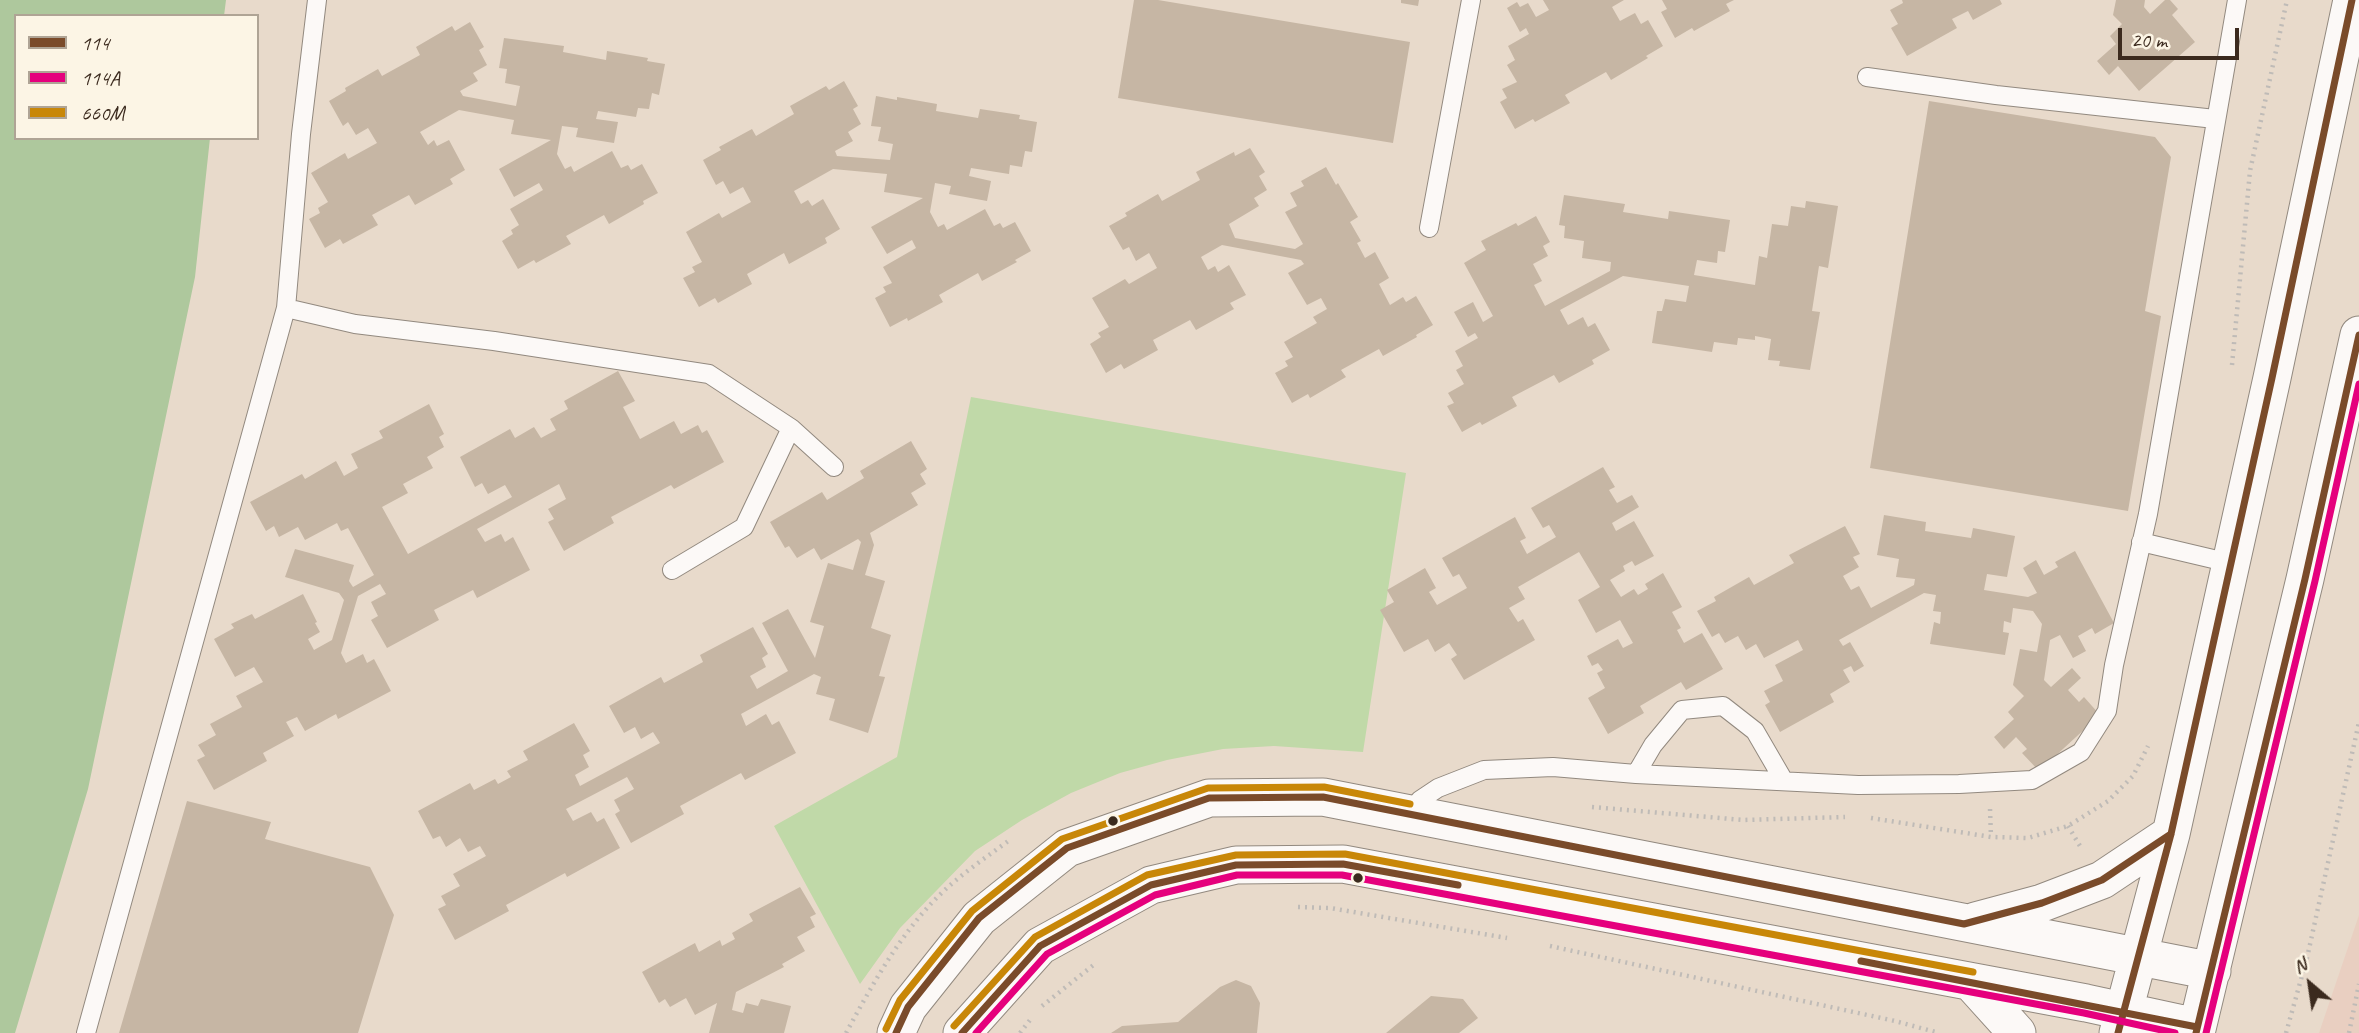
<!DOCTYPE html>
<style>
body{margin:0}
#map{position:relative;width:2359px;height:1033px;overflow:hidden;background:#e8dacb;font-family:Caveat,sans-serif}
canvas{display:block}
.legend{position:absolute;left:14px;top:14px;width:245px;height:126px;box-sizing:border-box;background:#fcf5e5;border:2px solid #afa495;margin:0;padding:9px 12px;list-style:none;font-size:21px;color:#3b2a1e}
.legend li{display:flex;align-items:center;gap:14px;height:35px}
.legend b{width:35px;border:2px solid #afa495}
.north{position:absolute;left:2275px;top:949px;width:70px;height:70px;-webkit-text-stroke:5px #fcf5e5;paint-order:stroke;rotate:331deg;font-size:19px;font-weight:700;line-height:28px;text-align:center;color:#3b2a1e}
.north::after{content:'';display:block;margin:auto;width:24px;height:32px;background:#3b2a1e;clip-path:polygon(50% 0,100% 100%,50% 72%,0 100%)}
.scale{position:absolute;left:2118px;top:28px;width:121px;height:32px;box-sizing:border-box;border:4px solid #3b2a1e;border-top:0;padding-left:9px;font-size:21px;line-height:24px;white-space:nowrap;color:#3b2a1e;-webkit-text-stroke:5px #fcf5e5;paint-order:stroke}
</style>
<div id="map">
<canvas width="2359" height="1033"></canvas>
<ul class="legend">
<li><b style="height:9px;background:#7a4b2a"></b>114</li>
<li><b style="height:9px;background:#e5007d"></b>114A</li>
<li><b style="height:9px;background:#c88708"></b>660M</li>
</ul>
<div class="north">N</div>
<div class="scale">20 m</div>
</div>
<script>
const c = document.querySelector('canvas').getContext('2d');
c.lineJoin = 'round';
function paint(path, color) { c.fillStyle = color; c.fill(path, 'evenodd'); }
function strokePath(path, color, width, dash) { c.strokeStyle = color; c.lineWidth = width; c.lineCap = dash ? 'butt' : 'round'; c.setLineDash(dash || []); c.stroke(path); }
const built = new Path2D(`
 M2359 915V1033H2319Z`);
const green = new Path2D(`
 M971 397 1406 473 1363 752 1274 746 1223 749 1167 760 1120 773 1071 793 1022 820 975 851 900 928 860 984 774 826 897 757Z`);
const forest = new Path2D(`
 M0 0H226L224 16H16V138H210L195 277 88 789 15 1033H0Z`);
const building = new Path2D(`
 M1134 0H1158L1410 42 1393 143 1118 98Z
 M1401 0H1419L1418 6 1401 3Z
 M1543 0H1624L1612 7 1620 21 1635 13 1641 24 1648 20 1663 46 1646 56 1648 58 1611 80 1606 72 1565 95 1570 103 1535 122 1533 119 1515 129 1500 102 1507 98 1502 89 1517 82 1507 65 1515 60 1508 46 1529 34 1526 28 1520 32 1507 8 1517 2 1520 7 1528 3 1536 17 1549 10Z
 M1662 0H1734L1726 4 1730 11 1694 31 1692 28 1675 38 1661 12 1667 9Z
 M1902 0H2000L2002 4 1973 20 1968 11 1952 19 1957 28 1907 56 1891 28 1898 24 1890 10 1903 3Z
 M2116 0H2145L2144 7 2150 14 2165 0H2170L2178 9 2172 15 2195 42 2139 91 2118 66 2109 75 2097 61 2116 44 2110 36 2122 24 2113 15Z
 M470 22 484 47 479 50 487 65 473 73 478 81 460 91 463 96 516 106 520 86 505 83 507 69 499 68 504 38 564 46 563 52 606 60 607 51 648 58 647 61 665 64 659 95 652 93 649 109 638 108 636 117 598 111 596 119 618 122 614 143 576 137 578 128 562 126 557 154 565 169 571 166 574 172 612 151 621 168 628 165 631 170 642 164 658 193 643 201 644 204 609 224 604 215 566 236 571 244 536 263 534 260 518 269 502 241 513 234 511 230 519 225 510 209 543 190 539 183 514 197 499 169 551 140 511 134 514 120 459 110 420 132 428 145 434 140 437 146 449 140 465 170 450 179 453 184 415 205 409 195 372 215 378 225 343 244 340 239 325 248 309 219 320 213 318 208 328 202 311 173 345 153 348 159 377 143 368 128 356 135 348 122 343 126 329 101 346 91 345 88 378 69 382 76 420 55 416 47 452 26 455 31Z
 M844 81 858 106 853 109 861 124 848 132 853 141 835 151 837 156 890 160 893 144 878 141 881 127 871 126 876 96 897 100V97L937 104 936 111 978 118 980 109 1020 115 1019 119 1037 122 1032 152 1025 151 1022 167 1010 165 1009 174 971 168 969 176 991 181 987 201 949 194 951 186 935 183 930 212 938 227 944 224 947 230 985 209 994 226 1000 223 1003 228 1015 222 1031 251 1015 260 1017 262 982 281 978 273 939 295 943 302 908 321 907 318 890 327 875 298 886 292 883 287 892 283 883 267 916 248 912 240 887 254 871 227 923 198 884 192 887 174 833 169 794 191 801 204 808 200 812 206 823 199 840 229 825 238 827 243 789 264 784 253 747 274 752 284 718 303 715 298 699 307 683 278 695 272 692 267 702 262 686 232 719 213 722 218 751 202 743 187 730 194 723 181 716 185 703 160 721 150 719 147 752 129 756 136 794 114 790 106 826 86 829 90Z
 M1929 101 2155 137 2171 157 2145 311 2161 316 2128 511 1870 468Z
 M1250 148 1265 172 1259 176 1267 190 1254 198 1259 206 1229 224 1235 238 1295 249 1303 244 1285 212 1297 206 1290 193 1304 186 1301 181 1326 167 1336 185 1338 183 1358 217 1350 222 1361 241 1357 243 1365 258 1375 252 1389 278 1379 284 1390 305 1403 297 1406 302 1416 296 1433 325 1416 335 1417 337 1383 356 1379 349 1341 370 1346 377 1310 398 1308 394 1292 403 1275 373 1288 366 1285 361 1293 357 1284 342 1317 323 1313 317 1327 309 1321 298 1307 305 1288 273 1304 264 1301 260 1222 245 1201 257 1208 270 1215 266 1218 272 1229 265 1246 295 1230 303 1234 309 1196 330 1190 320 1153 340 1158 350 1124 369 1121 364 1106 373 1090 344 1101 337 1098 333 1109 327 1092 298 1125 279 1129 284 1157 268 1149 253 1136 261 1129 247 1123 250 1109 226 1127 216 1125 213 1158 194 1162 201 1200 180 1196 172 1234 152 1235 156Z
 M1564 195 1625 204 1623 212 1668 219 1669 211 1730 220 1725 252 1718 251 1717 263 1697 260 1694 275 1755 285 1759 256 1767 258 1772 224 1788 226 1791 206 1805 208 1806 201 1838 206 1828 268 1819 266 1812 311 1820 312 1810 370 1779 366 1780 361 1768 360 1771 339 1755 336V340L1738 338 1737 345 1714 342 1712 352 1652 343 1657 311H1662L1665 299 1686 302 1689 286 1623 276 1560 310 1568 325 1583 317 1588 327 1595 323 1610 350 1592 360 1594 364 1559 383 1554 375 1512 397 1517 406 1482 425 1480 422 1462 432 1447 406 1454 403 1448 393 1464 384 1456 370 1463 366 1455 351 1478 338 1475 333 1468 337 1454 312 1473 302 1483 322 1493 316 1464 263 1486 250 1481 241 1516 223 1518 226 1536 216 1550 242 1543 246 1548 256 1533 264 1542 281 1534 285 1545 306 1610 271 1611 262 1582 258 1584 241 1564 238 1565 226 1559 225Z
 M618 371 635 401 623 407 640 439 674 421 681 434 698 425 702 433 707 430 724 462 674 489 671 485 611 517 614 523 564 551 548 522 554 519 548 509 566 499 559 484 477 529 485 542 501 534 505 542 513 537 530 570 477 598 473 590 434 610 439 620 387 648 371 620 378 616 371 602 386 594 380 584 358 596 341 653 346 663 363 654 367 663 374 659 391 691 338 719 336 714 305 731 297 717 286 722 294 736 263 753 267 761 214 790 197 760 205 756 198 745 216 735 210 724 242 707 236 696 263 682 254 667 235 677 214 639 234 628 231 624 252 614 255 619 303 594 317 622 315 623 320 632 308 639 314 650 332 640 344 600 339 593 285 577 295 549 354 565 349 581 353 587 374 575 348 528 341 531 337 523 305 540 298 527 279 537 274 526 266 531 250 502 302 474 305 479 336 461 344 476 358 468 351 454 383 438 379 431 429 404 444 434 439 437 444 447 427 457 433 468 403 484 408 493 382 507 408 554 512 497 505 485 488 494 482 483 475 487 460 457 510 429 515 438 534 427 541 438 556 430 550 419 568 409 564 401Z
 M911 441 927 469 920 474 926 484 911 493 918 505 870 533 874 545 865 575 885 581 871 628 891 635 879 676 885 677 868 733 829 720 835 699 816 694 821 677 814 674 741 714 746 726 766 714 772 725 779 721 796 753 745 780 741 773 680 806 684 814 631 843 615 814 620 811 614 800 634 789 627 777 566 809 573 821 591 812 597 822 604 818 620 848 567 877 565 873 506 905 509 911 455 940 438 909 446 905 441 896 460 886 453 874 486 856 480 846 468 852 460 838 446 847 440 836 433 839 418 811 470 783 474 790 495 779 498 784 511 777 507 771 528 760 523 751 574 723 590 751 583 755 589 767 575 775 580 786 660 743 653 732 641 739 635 727 624 733 609 706 661 677 664 683 703 662 700 655 753 627 768 654 762 658 766 667 750 676 757 689 788 671 762 623 788 609 815 658 824 626 810 622 828 563 853 570 861 542 858 539 821 560 814 548 797 558 789 546 785 548 770 522 822 492 827 500 864 478 860 471Z
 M1603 467 1615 487 1609 490 1617 503 1632 495 1639 507 1612 523 1616 531 1634 521 1654 556 1635 566 1632 561 1623 566 1625 571 1610 580 1621 597 1634 589 1638 595 1648 589 1645 584 1663 573 1682 607 1672 612 1681 628 1677 630 1684 643 1702 633 1723 669 1686 690 1681 682 1640 706 1644 713 1608 734 1588 698 1605 688 1597 673 1603 670 1598 663 1592 666 1587 656 1618 639 1623 648 1633 643 1620 620 1596 633 1578 600 1600 587 1579 552 1518 587 1525 599 1509 608 1518 622 1523 619 1535 640 1464 680 1451 659 1457 655 1449 643 1435 652 1428 639 1404 652 1380 610 1394 602 1387 590 1425 568 1436 588 1429 592 1437 605 1467 588 1459 574 1453 577 1442 558 1515 517 1526 538 1520 541 1527 554 1556 537 1549 525 1543 528 1531 508Z
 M1884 515 1926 522 1925 531 1971 538 1973 528 2015 536 2007 577 1987 574 1984 590 2028 597 2037 593 2023 568 2036 560 2044 575 2058 567 2055 562 2075 551 2114 623 2095 634 2092 628 2078 636 2086 651 2073 658 2060 635 2050 640 2044 680 2051 687 2072 668 2081 678 2068 690 2079 702 2084 697 2100 715 2039 771 2022 753 2027 749 2016 737 2004 749 1994 737 2014 719 2008 712 2024 696 2013 685 2020 649 2037 652 2042 624 2033 611 2013 608 2011 623 2004 621 2003 632 2009 633 2005 655 1930 644 1934 622 1940 624 1941 612 1933 611 1936 595 1924 593 1839 640 1843 646 1850 642 1864 666 1854 672 1851 666 1843 670 1850 682 1830 694 1834 702 1780 732 1765 705 1770 702 1764 691 1783 681 1775 665 1803 650 1798 640 1764 658 1756 644 1746 650 1738 636 1725 643 1719 633 1712 637 1697 611 1716 601 1714 597 1749 577 1754 585 1794 563 1789 555 1845 526 1860 554 1853 557 1859 567 1843 576 1851 590 1859 586 1871 608 1914 585 1915 579 1896 577 1899 559 1877 555Z
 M187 801 271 822 265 839 370 867 394 915 358 1033H119Z
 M800 887 816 914 810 917 815 927 797 937 805 951 782 964 784 967 736 992 732 1010 743 1013 746 1003 758 1006 761 999 791 1006 784 1033H709L717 1003 695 1015 686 998 670 1007 665 999 659 1003 642 972 695 943 699 952 720 940 722 946 735 939 732 933 753 921 749 914Z
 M1236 980 1251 986 1260 1003 1257 1033H1111L1122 1026 1178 1022 1220 987Z
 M1431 996 1463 999 1478 1018 1459 1033H1386Z`);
const path = new Path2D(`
 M2232 365 2250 171 2287 0
 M1592 807 1743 820 1845 817
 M1990 809 1991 837
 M1871 818 1991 837 2028 838 2068 826 2108 801 2133 776 2148 746
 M2068 826 2080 846
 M1298 907 1330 908 1507 938
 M1550 946 1895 1021 1939 1033
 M1042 1006 1096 963
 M846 1033C876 978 907 921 955 881 973 866 992 853 1011 839
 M1020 1033 1030 1020
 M2286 1033 2307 958 2359 722
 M2349 1033 2359 984`);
const lane = new Path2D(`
 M1867 77 1996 95 2215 119
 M1429 228 1471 0
 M286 308 355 324 494 341 709 374 791 428 834 467
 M2141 542 2230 563
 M672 570 744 527 791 428
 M1636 774 1653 745 1682 710 1723 706 1755 731 1784 781
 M1408 814 1420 800 1438 788 1484 770 1553 767 1636 774 1858 785 1959 784 2032 780 2081 752 2107 711 2114 665 2148 514 2237 0
 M86 1033 286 308 301 134 317 0`);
const street = new Path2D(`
 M1975 921 2042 903 2102 880 2171 834
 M1971 982 2017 1033
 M896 1033 908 1007 979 918 1067 848 1209 798 1323 797 2212 971
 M962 1033 1040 946 1151 885 1236 865 1343 864 2086 1003 2197 1027
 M2118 1033 2171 834 2272 378 2352 0
 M2196 1033 2305 579 2359 335`);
const bus1 = new Path2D(`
 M1861 961 2197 1027
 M896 1033 908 1007 979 918 1067 848 1209 798 1323 797 1964 924 2042 903 2102 880 2171 834
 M962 1033 1040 946 1151 885 1236 865 1343 864 1458 885
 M2118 1033 2171 834 2272 378 2352 0
 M2196 1033 2305 579 2359 335`);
const bus2 = new Path2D(`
 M976 1033 1047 954 1155 895 1237 875H1342L2084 1013 2175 1033
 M2206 1033 2315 581 2359 384`);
const bus3 = new Path2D(`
 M954 1026 1035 937 1147 875 1236 855 1345 854 1973 972
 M886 1029 900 1000 972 911 1062 839 1208 788 1324 787 1410 804`);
const markers = [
 [1113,821,6,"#3b2a1e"],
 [1358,878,6,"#3b2a1e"]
];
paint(built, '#e9cfc1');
paint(green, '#c0d9a8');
paint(forest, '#aec89d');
paint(building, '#c6b6a4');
strokePath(lane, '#92897f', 20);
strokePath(street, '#92897f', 39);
strokePath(path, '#bfbbb7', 4.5, [2, 5]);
strokePath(lane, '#fcf9f7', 18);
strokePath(street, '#fcf9f7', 37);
strokePath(bus1, '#7a4b2a', 7);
strokePath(bus2, '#e5007d', 7);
strokePath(bus3, '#c88708', 7);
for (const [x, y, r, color] of markers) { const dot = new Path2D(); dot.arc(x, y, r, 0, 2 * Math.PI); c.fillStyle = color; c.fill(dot); strokePath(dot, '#fcf5e5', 2.5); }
</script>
